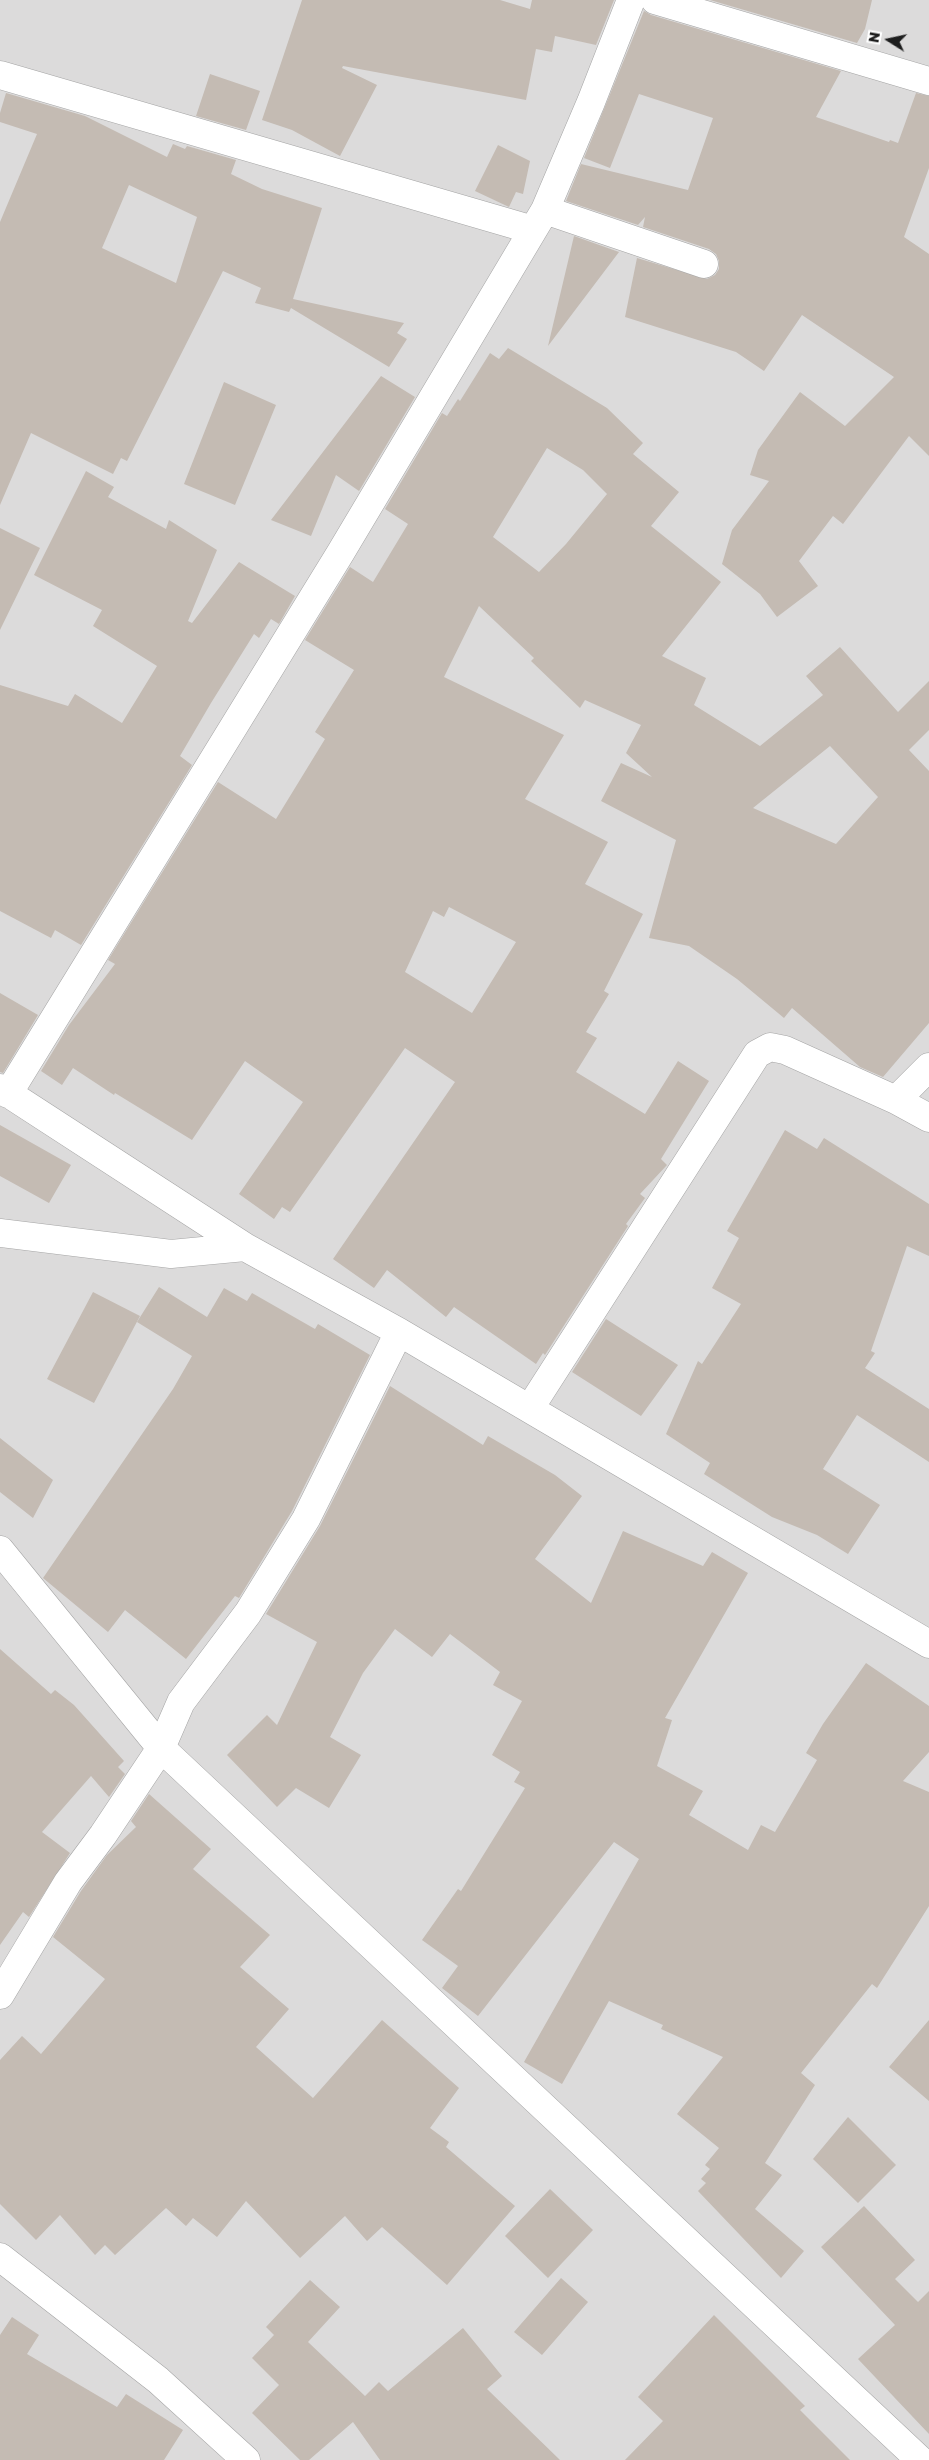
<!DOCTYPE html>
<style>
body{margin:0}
#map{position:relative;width:929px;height:2460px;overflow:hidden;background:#efece4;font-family:"Golos Text",sans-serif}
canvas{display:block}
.north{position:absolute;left:864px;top:15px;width:50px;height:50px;-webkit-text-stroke:4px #fff;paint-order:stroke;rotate:280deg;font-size:14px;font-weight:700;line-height:20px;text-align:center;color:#1e1e1e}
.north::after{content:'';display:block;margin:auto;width:18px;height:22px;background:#1e1e1e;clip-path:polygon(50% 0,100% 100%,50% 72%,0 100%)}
</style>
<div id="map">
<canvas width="929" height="2460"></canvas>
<div class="north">N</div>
</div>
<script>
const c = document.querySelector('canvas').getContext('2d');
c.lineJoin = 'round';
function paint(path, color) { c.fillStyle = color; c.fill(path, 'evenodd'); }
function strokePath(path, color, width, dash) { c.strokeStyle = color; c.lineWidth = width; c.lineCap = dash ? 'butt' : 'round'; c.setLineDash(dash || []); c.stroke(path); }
const residential = new Path2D(`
 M0 0H929V2460H0Z`);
const building = new Path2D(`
 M302 0H500L530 9 532 0H614L596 45 555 36 552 52 536 49 526 100 343 66 342 68 377 85 340 156 292 130 262 120Z
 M710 0H872L865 29 857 43Z
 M644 11 651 15 841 71 816 117 889 142 890 140 898 143 916 93 929 96V168L904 237 929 254V456L909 436 843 524 833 516 799 561 818 586 777 617 760 594 722 564 732 530 769 481 750 475 758 450 800 392 845 426 894 377 802 315 764 371 736 352 625 317 637 258 707 279 715 275 719 269V261L716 254 709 249 643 227 645 217 638 225 566 201 581 164 688 190 713 118 639 94 610 168 584 158Z
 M210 74 260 91 246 130 196 116Z
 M6 93 85 116 167 157 173 144 185 149 187 146 236 160 231 174 262 189 322 208 293 299 404 323 397 333 407 339 389 367 291 308 289 312 255 303 261 288 223 271 127 461 121 458 113 474 31 433 0 505V222L37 134 0 122V113ZM129 185 197 217 176 283 102 248Z
 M498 145 530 161 523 194 516 192 509 207 475 191Z
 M574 236 619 252 548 346Z
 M508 348 607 408 643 443 633 454 679 492 651 526 721 582 662 656 706 678 694 705 760 746 823 695 806 676 840 647 898 712 929 681V730L909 750 929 771V1023L883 1077 860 1067 792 1008 784 1018 737 979 689 946 649 938 676 840 601 801 621 763 652 777 626 753 641 725 585 700 580 708 531 661 534 658 479 606 444 677 564 735 525 799 608 842 585 884 643 914 604 991 609 994 586 1032 597 1038 576 1072 645 1114 678 1061 709 1081 661 1159 667 1165 640 1194 645 1198 626 1224 628 1226 545 1355 543 1353 536 1364 454 1307 446 1317 387 1270 374 1288 333 1259 455 1082 405 1048 290 1212 282 1207 274 1219 239 1194 303 1102 245 1061 192 1140 115 1093 114 1095 73 1068 62 1085 41 1071 69 1025 115 964 108 960 218 782 276 819 325 739 315 732 354 670 305 640 350 567 373 582 408 524 385 509 442 413 447 416 458 399 460 401 490 353 499 359ZM547 448 583 470 607 494 566 544 539 572 493 537ZM830 746 878 797 836 844 753 808ZM449 907 516 942 472 1013 405 972 433 911 444 917Z
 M381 376 415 397 359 491 336 475 311 536 271 520Z
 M224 382 276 405 235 505 184 484Z
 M86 471 114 487 108 497 166 529 169 520 217 550 188 621 192 623 239 562 295 596 279 624 271 619 259 638 254 634 211 703 180 756 192 765 81 945 55 930 51 938 0 911V685L68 706 75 694 122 723 157 666 93 626 102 610 34 575Z
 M0 528 40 548 0 630Z
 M0 993 38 1015 3 1073 0 1072Z
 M0 1125 71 1165 49 1203 0 1176Z
 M785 1130 817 1149 824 1138 929 1204V1256L907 1246 871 1351 875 1353 865 1368 929 1409V1462L857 1415 823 1469 880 1505 848 1554 817 1535 772 1517 704 1474 710 1463 666 1434 698 1361 702 1364 741 1304 712 1288 739 1238 727 1231Z
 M159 1287 207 1317 224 1288 247 1301 252 1293 315 1329 318 1324 370 1355 292 1511 239 1598 235 1596 186 1659 125 1610 108 1632 43 1578 173 1389 192 1356 137 1322Z
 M93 1292 140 1316 94 1403 47 1379Z
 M606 1319 678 1365 641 1416 572 1372Z
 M390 1386 483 1445 488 1436 555 1475 582 1496 535 1559 591 1603 623 1531 703 1566 712 1552 748 1573 665 1718 672 1720 657 1766 703 1791 689 1815 748 1850 761 1825 775 1832 817 1760 806 1753 823 1724 866 1663 929 1706V1752L903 1781 929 1792V1906L877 1988 872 1984 801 2073 815 2085 765 2163 782 2175 755 2209 804 2251 781 2278 698 2191 706 2183 701 2179 710 2169 705 2165 719 2148 677 2114 723 2057 661 2029 663 2025 609 2001 562 2084 524 2062 639 1859 614 1842 478 2016 442 1988 458 1966 422 1940 458 1889 461 1891 525 1788 514 1782 520 1772 492 1755 522 1701 493 1685 500 1672 450 1634 432 1657 395 1629 363 1673 330 1737 361 1755 329 1808 296 1788 277 1807 227 1755 267 1715 277 1725 317 1642 266 1614 320 1526Z
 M0 1438 53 1480 33 1518 0 1492Z
 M0 1649 51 1694 55 1690 74 1705 124 1761 118 1767 125 1774 109 1797 91 1776 42 1832 70 1853 29 1917 23 1912 0 1945Z
 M149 1794 211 1849 193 1869 270 1935 240 1967 289 2009 256 2047 313 2098 382 2020 459 2088 430 2128 449 2142 446 2147 515 2206 447 2285 382 2227 367 2241 345 2216 300 2258 246 2201 217 2237 193 2218 186 2226 166 2208 115 2255 105 2245 95 2255 60 2215 36 2240 0 2204V2060L22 2036 41 2054 105 1979 53 1937 81 1891 107 1855 136 1827 131 1821Z
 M929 2020V2101L889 2067Z
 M848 2117 896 2165 858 2203 813 2159Z
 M550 2189 593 2230 548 2278 505 2236Z
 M864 2206 915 2260 895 2279 918 2302 929 2291V2434L858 2359 895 2325 821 2247Z
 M561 2278 588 2302 542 2355 514 2332Z
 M310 2280 340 2307 308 2342 365 2396 379 2382 388 2391 463 2328 502 2376 487 2389 560 2460H380L353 2422 309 2460H300L252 2413 279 2385 252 2358 274 2335 266 2327Z
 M714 2315 805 2406 800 2410 850 2460H625L663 2421 638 2397Z
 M12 2317 39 2335 27 2354 117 2407 126 2394 183 2430 164 2460H0V2335Z`);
const minor = new Path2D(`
 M655 0 929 81
 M0 75 533 230
 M545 210 704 264
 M0 1088 245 1247 399 1332 929 1644
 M8 1094 341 552 545 210 591 102 631 0
 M896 1100 929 1067
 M0 1233 171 1254 245 1247
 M530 1408 757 1054 770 1047 785 1050 896 1100 929 1118
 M0 1550 161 1748 920 2460
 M0 1995 68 1882 103 1835 161 1748 181 1702 248 1613 306 1519 399 1332
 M0 2257 158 2380 246 2460`);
paint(residential, '#dcdbdb');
paint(building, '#c4bbb3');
strokePath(minor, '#a5a5a5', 29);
strokePath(minor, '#fff', 28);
</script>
